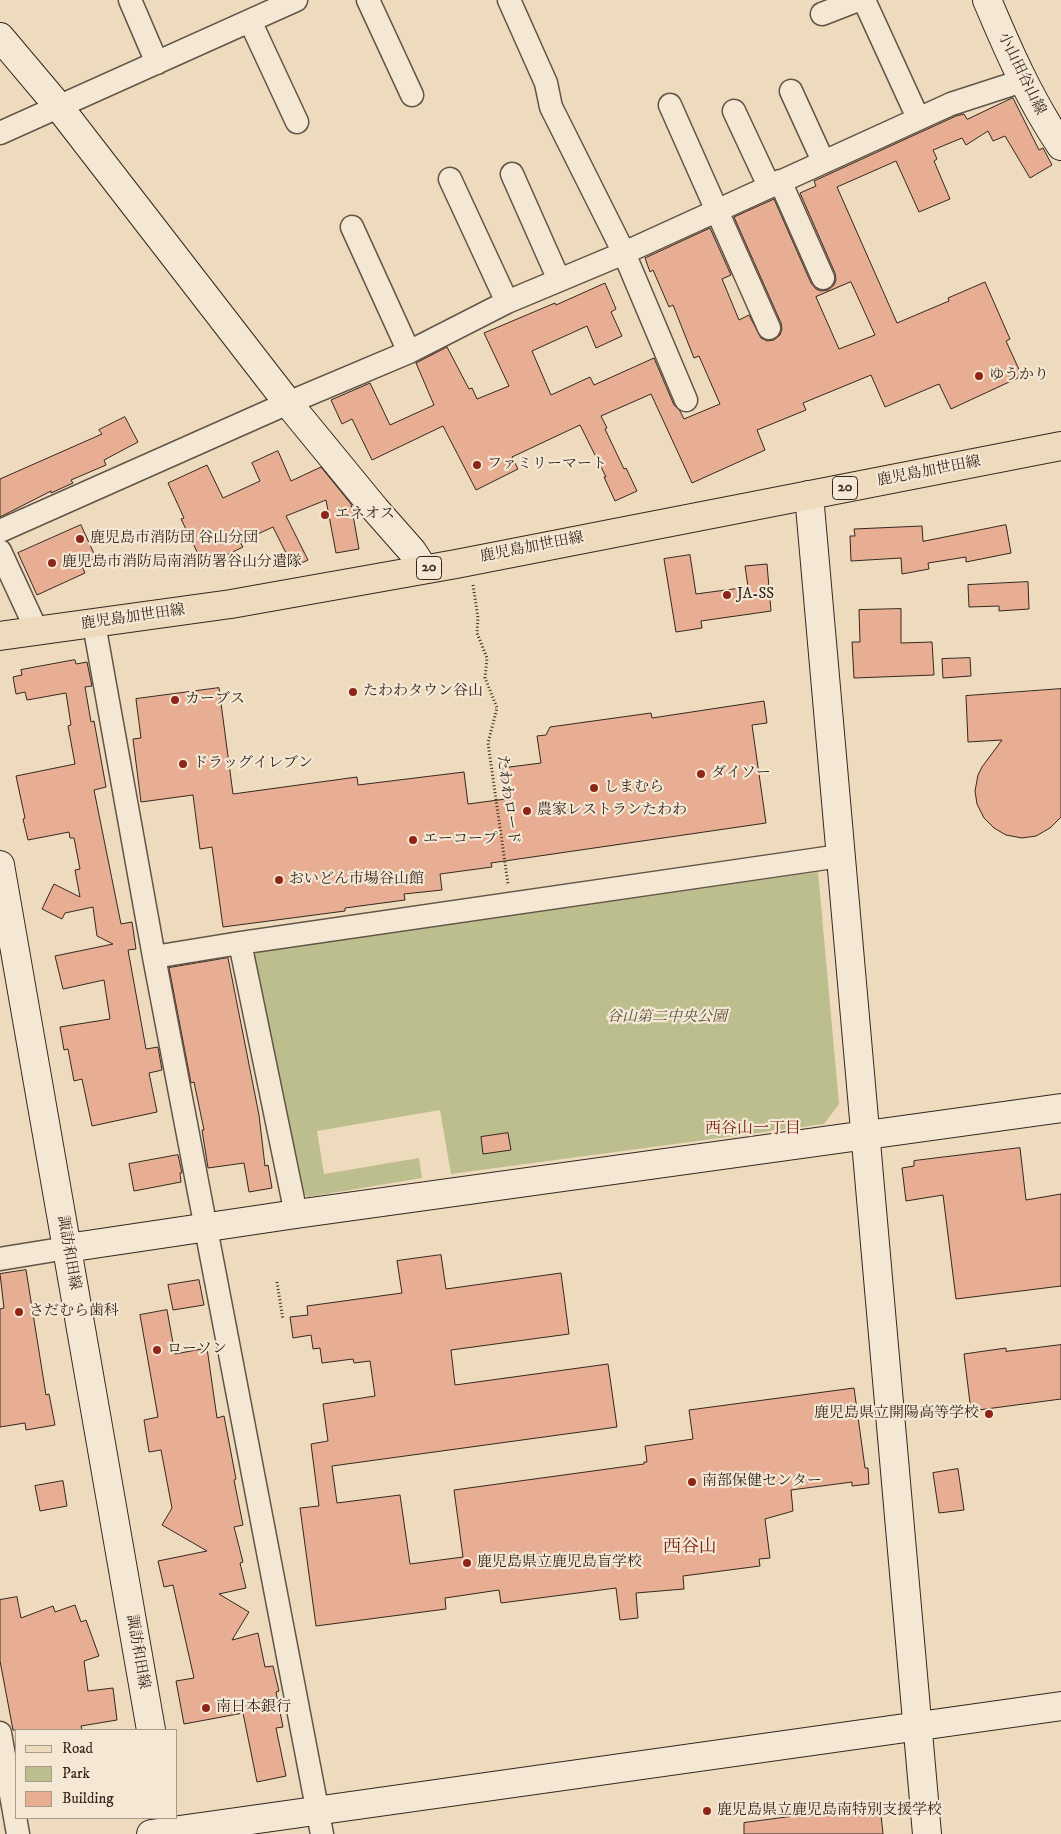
<!DOCTYPE html>
<meta charset="utf-8">
<style>
body{margin:0}
#map{position:relative;width:1061px;height:1834px;overflow:hidden;background:#eedabc;font-family:"IM FELL DW Pica",serif}
canvas{display:block}
.legend{position:absolute;left:15px;top:1729px;width:162px;height:90px;box-sizing:border-box;background:#f4e7d3;border:1px solid #a79b8b;margin:0;padding:6px 9px;list-style:none;font-size:15px;color:#342820}
.legend li{display:flex;align-items:center;gap:10px;height:25px}
.legend b{width:25px;border:1px solid #a79b8b}
</style>
<div id="map">
<canvas width="1061" height="1834"></canvas>
<ul class="legend">
<li><b style="height:6px;background:#eedabc"></b>Road</li>
<li><b style="height:14px;background:#bcbe8e"></b>Park</li>
<li><b style="height:14px;background:#e7ae94"></b>Building</li>
</ul>
</div>
<script>
const c = document.querySelector('canvas').getContext('2d');
c.lineJoin = 'round';
function paint(path, color) { c.fillStyle = color; c.fill(path, 'evenodd'); }
function strokePath(path, color, width, dash) { c.strokeStyle = color; c.lineWidth = width; c.lineCap = dash ? 'butt' : 'round'; c.setLineDash(dash || []); c.stroke(path); }
function write(font, color, halo, rows, align = 'center') {
  c.font = font + ' "IM FELL DW Pica","Noto Serif JP",serif'; c.lineWidth = 4.5; c.setLineDash([]); c.textBaseline = 'middle'; c.strokeStyle = halo; c.fillStyle = color; for (const [text, x, y, turn = 0] of rows) {
    c.save(); c.translate(x, y); c.rotate((+turn || 0) * Math.PI / 180); c.textAlign = isNaN(turn) ? turn : align; if (halo) c.strokeText(text, 0, 0); c.fillText(text, 0, 0); c.restore();
  }
}
const green = new Path2D(`
 M818 872 839 1104 824 1124 451 1174 440 1110 317 1131 324 1174 419 1158 422 1178 308 1197 297 1189 252 957 262 947Z`);
const building = new Path2D(`
 M1013 98 1039 150 1043 148 1052 165 1030 178 1005 136 993 141 988 131 966 145 962 138 933 150 937 159 934 161 950 199 919 212 896 161 837 187 897 323 949 301 948 298 985 282 1010 339 1006 341 1022 376 951 409 939 384 885 407 871 375 803 403 806 410 757 430 765 450 692 483 651 394 601 416 607 428 605 429 624 469 626 468 637 491 615 501 604 477H606L580 425 512 457 518 469 476 490 443 426 372 460 352 419 342 424 331 400 370 383 390 425 434 405 416 363 447 347 469 389 472 388 477 399 509 386 484 333 555 303 556 305 605 283 616 309 611 312 622 336 596 348 587 326 532 351 551 395 590 377 594 385 654 358 674 405 680 411 684 419 720 404 699 356 694 358 673 305 669 307 653 270 650 272 645 258 710 228 731 275 722 279 739 320 749 315 761 338 767 341 774 340 780 335 782 329 781 323 734 217 774 199 811 283 816 289 821 291 828 290 834 285 836 280 835 273 800 193 816 186 814 181 956 116 964 114 967 119ZM851 282 875 335 839 349 816 297Z
 M125 417 138 442 104 460 106 465 71 480 73 483 51 493V491L0 517V479L102 434 99 430Z
 M278 451 291 481 321 467 351 504 359 549 336 553 326 500 286 516 308 560 293 567 273 527 240 542 243 547 204 566 181 519 184 518 168 483 207 465 223 498 260 481 252 463Z
 M81 525 96 558 81 564 85 573 37 595 18 553Z
 M1006 525 1011 553 966 562V557L928 563 929 569 902 574 901 558 851 561 850 536H855L854 529 922 526 923 541Z
 M690 555 696 594 748 587 745 566 767 564 771 611 701 621 702 628 676 632 664 559Z
 M1028 582 1029 609 999 611V606L969 607 968 585Z
 M901 609V643L932 642 934 675 854 678 852 642H860L859 610Z
 M970 658 971 676 943 678 942 659Z
 M75 660 76 664 87 662 92 686 85 687 91 722 94 721 106 787 94 790 121 924 132 922 136 949 128 950 146 1049 158 1047 162 1070 149 1073 157 1112 92 1126 82 1079 74 1081 68 1049 64 1050 60 1027 110 1019 104 980 63 989 55 956 113 944 97 936 93 907 65 913 62 919 42 909 54 884 80 897 75 870 80 869 74 838H70L69 832 28 840 23 819 25 818 16 776 75 764 68 726 71 725 66 693 27 700 25 692 16 694 13 677 22 675 21 670Z
 M219 688 233 794 357 777 358 785 464 772 468 804 506 799 502 768 541 763 537 736 546 735 550 727 651 713 652 718 764 701 767 723 752 725 766 823 491 863 492 867 440 874 442 890 404 894 405 900 345 908V911L223 927 212 847 200 849 193 795 141 802 133 739 141 738 136 699Z
 M1061 689V817L1050 828 1036 836 1022 838 1006 835 994 828 984 818 977 804 975 791 978 775 982 767 1002 740 968 742 966 696Z
 M228 958 259 1115 265 1166 268 1165 272 1188 249 1192 244 1163 208 1168 202 1130H204L194 1082 191 1083 169 968Z
 M508 1133 511 1150 483 1154 481 1137Z
 M1020 1148 1026 1200 1061 1194V1286L956 1299 943 1195 906 1201 902 1168 914 1166V1161Z
 M178 1155 182 1173H180L181 1182 134 1191 129 1164Z
 M441 1255 446 1289 561 1273 569 1334 451 1350 455 1385 608 1364 617 1427 332 1466 337 1503 400 1495 410 1564 463 1557 454 1490 644 1464V1462H647L645 1446 693 1439 689 1410 854 1388 865 1468H868L869 1484 852 1486V1482L791 1490 793 1511 765 1519 770 1558 759 1559 760 1566 683 1576 684 1589 636 1593 638 1618 620 1620 616 1588 501 1603 499 1590 445 1598 446 1609 316 1626 300 1508 319 1506 311 1444 328 1441 323 1404 375 1396 370 1361 354 1363 353 1359 322 1363 320 1348 313 1349 311 1335 293 1338 290 1317 308 1315 307 1306 402 1293 397 1261Z
 M26 1270 46 1395 49 1394 55 1425 26 1430 25 1423 0 1427V1309L4 1308 0 1274Z
 M199 1280 204 1305 173 1310 168 1285Z
 M167 1310 175 1354 207 1348 217 1418 224 1416 236 1479 234 1480 243 1525 234 1527 243 1562 240 1563 246 1588 219 1594 249 1612 232 1640 258 1633 265 1667 273 1666 279 1691 276 1692 283 1727 276 1728 286 1776 257 1782 243 1713 184 1724 176 1681 194 1678 173 1585 164 1587 158 1561 207 1551 162 1525 172 1508 161 1450 149 1452 144 1420 158 1417 140 1315Z
 M1061 1345V1399L971 1411 964 1354 1006 1348V1351Z
 M958 1469 964 1510 939 1513 933 1473Z
 M63 1481 67 1506 40 1511 35 1486Z
 M17 1597 21 1618 53 1606 55 1612 75 1605 81 1622 86 1620 99 1656 84 1661 88 1691 113 1688 117 1720 81 1726 82 1730H13L0 1661V1600Z
 M880 1805 883 1834H744V1823Z`);
const path = new Path2D(`
 M473 585 478 618 477 633 487 658 485 678 497 708 488 743 508 884
 M277 1282 283 1320`);
const street = new Path2D(`
 M130 0 157 63
 M368 0 412 95
 M509 0 546 83 551 107 624 253 686 400
 M864 0 918 118
 M822 14 858 0
 M250 21 297 122
 M791 91 823 161
 M670 105 769 328
 M734 111 769 186
 M0 133 296 0
 M512 174 559 280
 M450 179 507 302
 M780 181 823 278
 M352 227 409 352
 M0 531 288 403 409 352 507 302 624 253 951 104 1022 81
 M0 551 37 631
 M94 624 154 957 322 1834
 M240 943 296 1214
 M154 957 240 943 840 856
 M0 1259 67 1248
 M0 1733 18 1834`);
const secondary = new Path2D(`
 M987 0C1009 52 1029 98 1061 146
 M0 37 59 107 288 403 375 509 412 551 424 569
 M809 495 927 1834
 M0 865 151 1730
 M67 1248 296 1214 1061 1108
 M151 1834 1061 1706`);
const primary = new Path2D(`
 M0 636 231 604 456 564 1061 446`);
const markers = [
 [979,376,5,"#8f2418"],
 [477,465,5,"#8f2418"],
 [325,515,5,"#8f2418"],
 [80,539,5,"#8f2418"],
 [52,563,5,"#8f2418"],
 [727,595,5,"#8f2418"],
 [353,692,5,"#8f2418"],
 [175,700,5,"#8f2418"],
 [183,764,5,"#8f2418"],
 [701,774,5,"#8f2418"],
 [594,788,5,"#8f2418"],
 [527,811,5,"#8f2418"],
 [413,840,5,"#8f2418"],
 [279,880,5,"#8f2418"],
 [19,1312,5,"#8f2418"],
 [157,1350,5,"#8f2418"],
 [989,1414,5,"#8f2418"],
 [692,1482,5,"#8f2418"],
 [467,1563,5,"#8f2418"],
 [206,1708,5,"#8f2418"],
 [707,1811,5,"#8f2418"]
];
const shields = [
 [845,488,25],
 [429,568,25]
];
const shieldNames = [
 ["20",845,488],
 ["20",429,568]
];
const streetNames = [
 ["小山田谷山線",1021,74,64],
 ["鹿児島加世田線",929,472,-11],
 ["鹿児島加世田線",532,548,-11],
 ["鹿児島加世田線",133,618,-8],
 ["たわわロード",507,800,82],
 ["諏訪和田線",68,1253,80],
 ["諏訪和田線",137,1652,80]
];
const poiNames = [
 ["ゆうかり",989,376],
 ["ファミリーマート",487,465],
 ["エネオス",335,515],
 ["鹿児島市消防団 谷山分団",90,539],
 ["鹿児島市消防局南消防署谷山分遣隊",62,563],
 ["JA-SS",737,595],
 ["たわわタウン谷山",363,692],
 ["カーブス",185,700],
 ["ドラッグイレブン",193,764],
 ["ダイソー",711,774],
 ["しまむら",604,788],
 ["農家レストランたわわ",537,811],
 ["エーコープ",423,840],
 ["おいどん市場谷山館",289,880],
 ["さだむら歯科",29,1312],
 ["ローソン",167,1350],
 ["鹿児島県立開陽高等学校",979,1414,"right"],
 ["南部保健センター",702,1482],
 ["鹿児島県立鹿児島盲学校",477,1563],
 ["南日本銀行",216,1708],
 ["鹿児島県立鹿児島南特別支援学校",717,1811]
];
const parkNames = [
 ["谷山第二中央公園",667,1018]
];
const neighbourhoodNames = [
 ["西谷山一丁目",753,1130]
];
const quarterNames = [
 ["西谷山",690,1548]
];
paint(green, '#bcbe8e');
paint(building, '#e7ae94');
strokePath(building, '#342820', 1);
strokePath(street, '#625447', 25);
strokePath(secondary, '#342820', 30);
strokePath(primary, '#342820', 30);
strokePath(path, '#342820', 3, [1, 2.5]);
strokePath(street, '#f4e7d3', 22);
strokePath(secondary, '#f4e7d3', 28);
strokePath(primary, '#eedabc', 28);
for (const [x, y, r, color] of markers) { const dot = new Path2D(); dot.arc(x, y, r, 0, 2 * Math.PI); c.fillStyle = color; c.fill(dot); strokePath(dot, '#f4e7d3', 2); }
for (const [x, y, w] of shields) { const box = new Path2D(); box.roundRect(x - w / 2, y - 11.5, w, 23, 4); c.fillStyle = '#f4e7d3'; c.fill(box); strokePath(box, '#342820', 1); }
write('bold 14px', '#342820', null, shieldNames);
write('15px', '#342820', '#f4e7d3', streetNames);
write('15px', '#342820', '#f4e7d3', poiNames, 'left');
write('italic 15px', '#564e3c', '#f4e7d3', parkNames);
write('16px', '#7a1f14', '#f4e7d3', neighbourhoodNames);
write('18px', '#7a1f14', '#f4e7d3', quarterNames);
</script>
